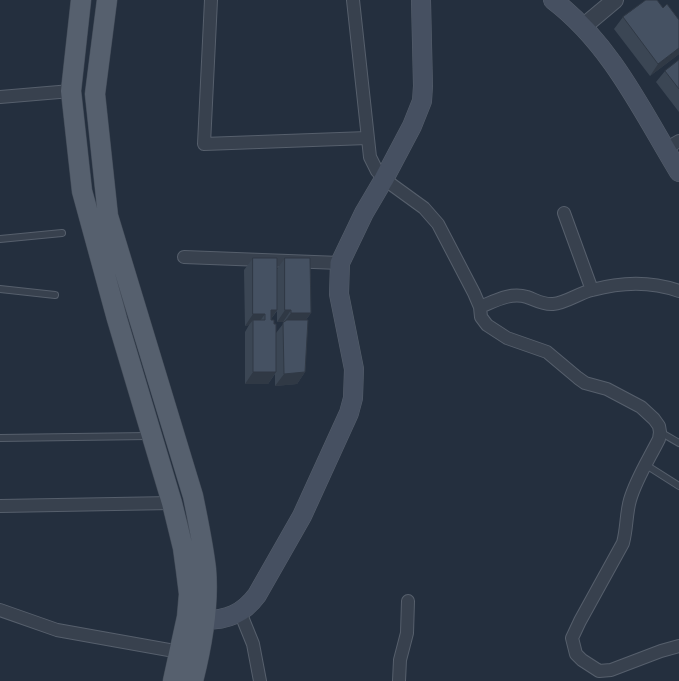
<!DOCTYPE html>
<style>
body{margin:0}
canvas{display:block;background:#242f3e}
</style>
<canvas width="679" height="681"></canvas>
<script>
const c = document.querySelector('canvas').getContext('2d');
c.lineJoin = 'round';
function strokePath(path, color, width, dash) { c.strokeStyle = color; c.lineWidth = width; c.lineCap = dash ? 'butt' : 'round'; c.setLineDash(dash || []); c.stroke(path); }
function paint(path, color) { c.fillStyle = color; c.fill(path, 'evenodd'); }
const service = new Path2D(`
 M0 239 62 233
 M0 289 55 295
 M660 432 679 443
 M0 438 148 436
 M646 465 679 486`);
const minor = new Path2D(`
 M211 0 204 144 367 138
 M353 0 370 157 377 171 384 179 424 208 438 224 474 293 480 307 481 317 487 325 507 338 547 352 578 378 585 383 607 389 641 407 654 419 659 426 660 432 659 439C649 459 636 479 630 500 626 514 627 528 623 543L580 621 572 638 576 654 582 660 599 671 611 670 661 651 679 646
 M0 97 71 91
 M665 149 679 141
 M564 213 592 290
 M184 257 340 263
 M480 307C495 301 510 292 527 297 536 300 543 305 553 304 566 303 579 293 592 290 621 282 651 281 679 291
 M0 506 172 503
 M0 610 57 630 180 652
 M240 612 253 644 260 681
 M399 681 400 660 407 633 408 601`);
const tertiary = new Path2D(`
 M584 26 615 0`);
const secondary = new Path2D(`
 M553 0C611 44 642 111 679 172
 M204 620C227 620 243 614 257 595L302 516 349 413 353 398 354 369 339 294 340 263 364 213 384 179 412 126 422 101 423 86 421 0`);
const primary = new Path2D(`
 M81 0 71 91 82 191 117 319 172 503 183 548 186 570 189 594 187 617 173 681
 M107 0 95 94 108 216 193 496C198 520 203 544 206 569 209 606 202 646 193 681`);
const wall = new Path2D(`
 M623 17 679 54 650 76 614 29Z
 M679 60V112L656 82 665 71Z
 M253 258 277 269 285 258 311 313 306 320 305 372 297 384 275 386V374L268 384H245V332L249 325 245 326 244 270ZM277 311V322H283V324L276 333 274 324 271 320V319Z`);
const shadedWall = new Path2D(`
 M679 48V54L650 76 658 64Z
 M271 310H277L269 322 265 320Z
 M285 310H291L283 322H277Z
 M291 313H311L302 325 283 324Z
 M253 314H265L257 325 253 320 249 325 245 326Z
 M253 372H276L268 384H245Z
 M305 372 297 384 275 386 284 374Z`);
const building = new Path2D(`
 M646 0H657L663 8 667 4 679 20V48L658 64 623 17Z
 M679 60V89L665 71Z
 M253 258H277V310H271V320H274V324H276V372H253V320H265V314H253Z
 M285 258H310L311 313H291V310H285Z
 M287 320H308L305 372 284 374 283 323Z`);
strokePath(service, '#565f6c', 8);
strokePath(minor, '#565f6c', 14);
strokePath(tertiary, '#565f6c', 18);
strokePath(secondary, '#565f6c', 20);
strokePath(primary, '#414a57', 21);
strokePath(service, '#38414e', 6);
strokePath(minor, '#38414e', 12);
strokePath(tertiary, '#38414e', 16);
strokePath(secondary, '#465061', 19);
strokePath(primary, '#56606e', 20);
paint(wall, '#3b4654');
paint(shadedWall, '#303945');
paint(building, '#455162');
strokePath(building, '#303945', 1);
</script>
